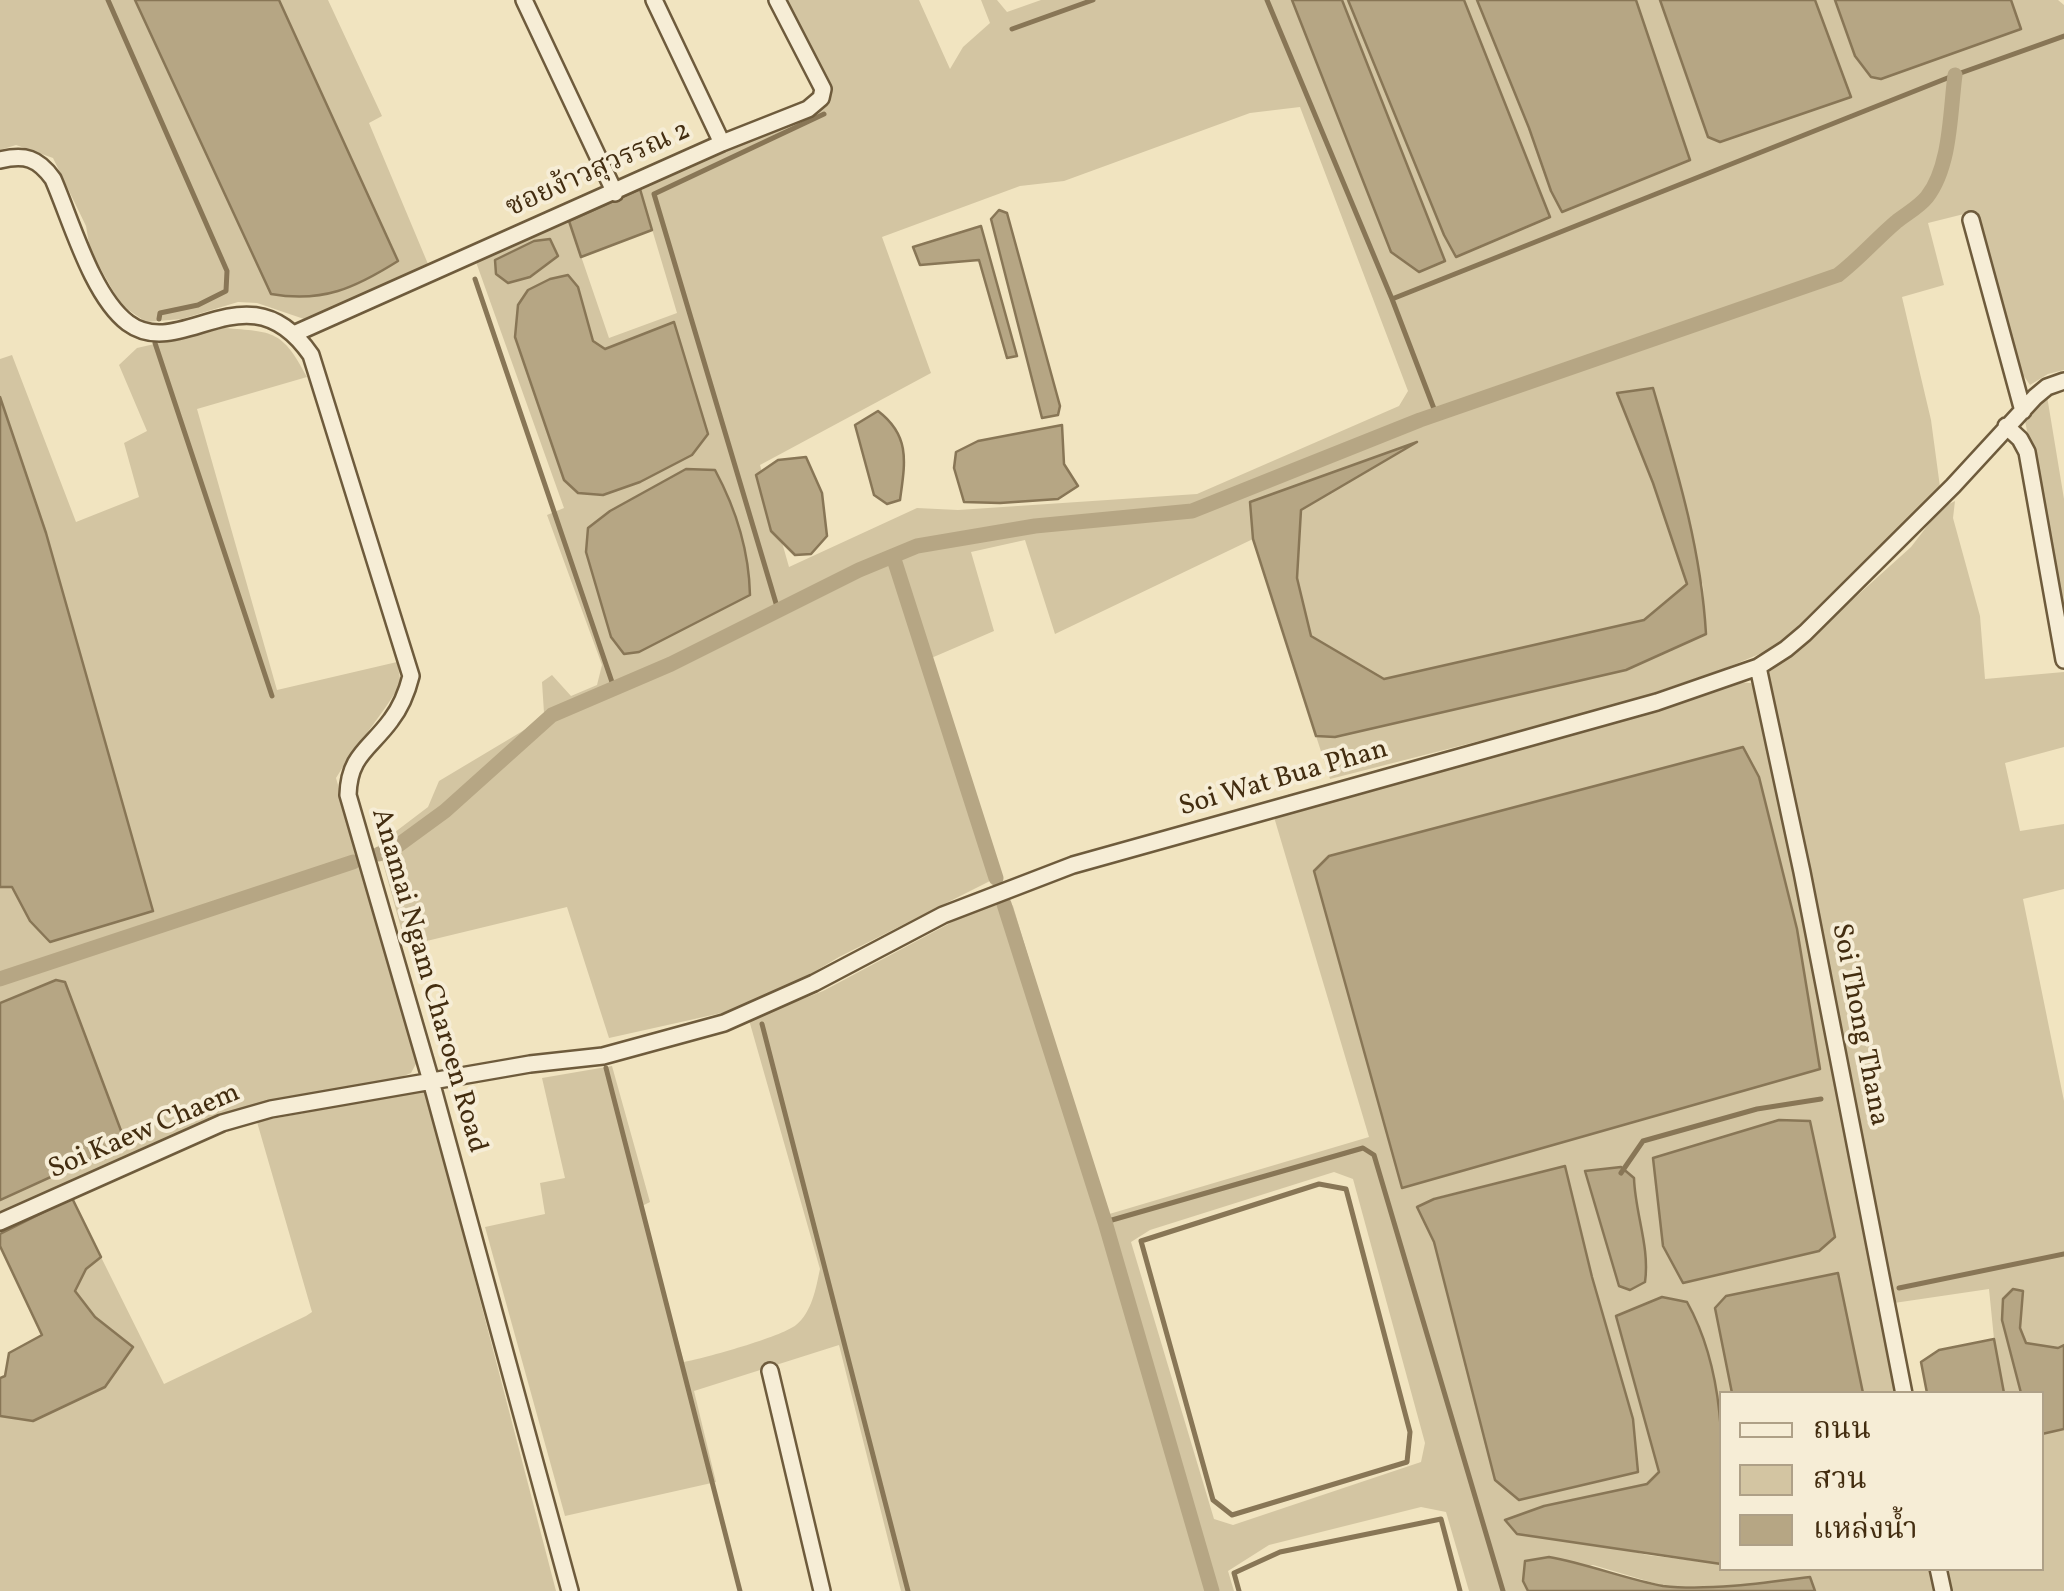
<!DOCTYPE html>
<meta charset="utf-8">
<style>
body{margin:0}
#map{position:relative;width:2064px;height:1591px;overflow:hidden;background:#f1e4c0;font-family:Vollkorn,"Noto Serif Thai",serif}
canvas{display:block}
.legend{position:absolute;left:1719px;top:1391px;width:325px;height:180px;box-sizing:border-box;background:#f6edd6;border:2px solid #aea087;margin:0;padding:12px 18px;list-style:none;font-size:30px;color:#432d10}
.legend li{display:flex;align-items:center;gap:20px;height:50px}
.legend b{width:50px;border:2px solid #aea087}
</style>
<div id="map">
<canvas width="2064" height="1591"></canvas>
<ul class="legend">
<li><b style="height:12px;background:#f6edd6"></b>ถนน</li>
<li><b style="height:28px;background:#d3c5a2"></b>สวน</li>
<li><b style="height:28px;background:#b6a684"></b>แหล่งน้ำ</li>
</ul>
</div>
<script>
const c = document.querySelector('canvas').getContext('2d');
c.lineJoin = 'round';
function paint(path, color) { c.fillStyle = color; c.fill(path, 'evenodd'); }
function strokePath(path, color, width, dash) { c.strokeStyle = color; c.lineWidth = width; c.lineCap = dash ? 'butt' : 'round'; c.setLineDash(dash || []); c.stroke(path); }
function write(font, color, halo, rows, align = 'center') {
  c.font = font + ' Vollkorn,"Noto Serif Thai",serif'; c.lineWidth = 8; c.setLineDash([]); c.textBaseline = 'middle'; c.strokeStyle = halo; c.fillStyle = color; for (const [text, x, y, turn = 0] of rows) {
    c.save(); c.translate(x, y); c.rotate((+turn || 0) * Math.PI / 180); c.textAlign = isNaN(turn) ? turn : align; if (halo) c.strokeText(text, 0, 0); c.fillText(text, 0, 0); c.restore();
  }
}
const green = new Path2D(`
 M0 0H135L271 293 398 260 279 0H328L382 116 369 123 428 264 307 320 257 303 238 302 182 319 146 322 121 305 90 250 86 226 53 158 16 145 0 150Z
 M785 0H919L950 69 963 47 990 23 981 0H997L1007 12 1041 0H1292L1391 252 1419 272 1445 260 1342 0H1348L1444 235 1549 216 1464 0H1477L1529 128 1551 191 1562 212 1690 160 1636 0H1660L1670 32 1851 97 1815 0H1835L1855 56 1880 79 2021 29 2011 0H2058L2064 5V370L2048 374 2030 385 2019 369 1979 219 1972 212 1928 223 1944 285 1902 297 1931 420 1940 487 1781 645 1726 668 1609 708 1330 779 1316 736 1335 737 1626 670 1706 634 1703 585 1618 394 1653 483 1687 584 1644 620 1384 679 1311 636 1297 578 1301 510 1410 446 1251 502 1253 539 1055 634 1025 540 971 552 994 631 922 662 992 880 839 957 794 984 726 1012 609 1038 567 907 406 946 378 845 428 807 439 781 526 729 544 713 542 682 552 675 571 696 597 685 602 665 547 515 564 508 476 262 569 221 609 338 677 313 640 189 828 105 830 85ZM1300 107 1408 391 1399 406 1197 494 958 510 917 508 789 567 760 465 931 373 882 237 1020 186 1064 181 1250 113ZM578 287 593 341 605 349 674 322 564 480Z
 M224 328C274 332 282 330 307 377L197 409 277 690 397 662 401 683C382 716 356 745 336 778L417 1062 411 1073 396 1079 252 1107 167 1139 0 1212V887H12L30 921 51 942 153 911 46 533 0 397V359L12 355 76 522 139 497 124 443 147 431 119 365 137 348Z
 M2047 396 2064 499V615L2024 416Z
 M1955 501 1953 518 1980 616 1985 679 2064 672V747L2005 763 2020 831 2064 824V889L2023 899 2064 1101V1345L2058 1348 2026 1343 2020 1328 2023 1291 2013 1289 2021 1393H2004L1994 1339 1989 1289 1894 1303 1767 673 1789 657 1911 547 1941 508Z
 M1734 682 1751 683 1757 691 1787 824 1898 1393H1863L1837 1273 1715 1307 1732 1393 1722 1394 1721 1412 1699 1324 1687 1302 1662 1297 1616 1316 1659 1472 1647 1484 1544 1506 1506 1521 1647 1555 1721 1564 1722 1568 1932 1569 1936 1591H1815L1810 1577 1741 1586H1664L1593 1565 1523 1581 1528 1591H1469L1446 1512 1421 1507 1269 1545 1228 1571 1234 1591H901L839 1345 694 1391 716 1482 565 1516 485 1227 545 1214 540 1183 565 1178 542 1078 612 1066 650 1202 640 1207 684 1362C705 1358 781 1337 796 1325 812 1312 816 1288 820 1269L749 1020 823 991 984 905 1007 899 1013 906 1106 1215 1369 1137 1274 817ZM1564 1166 1592 1277 1434 1242 1418 1207 1434 1198ZM1334 1172 1353 1179 1425 1443 1421 1462 1233 1525 1214 1519 1131 1242 1150 1230Z
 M425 1089 556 1591H0V1416L33 1421 95 1317 75 1290 86 1269 101 1257 164 1384 306 1316 312 1312 257 1122Z
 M2064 1429V1591H1951L1947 1569 2042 1568V1434Z`);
const water = new Path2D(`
 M135 0H279L398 261C355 288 323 303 271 294Z
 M1292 0H1342L1445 261 1419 272 1391 252Z
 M1348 0H1464L1550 217 1456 257 1444 235Z
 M1477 0H1636L1690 160 1562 212 1551 191 1529 128Z
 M1660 0H1815L1851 97 1720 142 1708 137Z
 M1835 0H2011L2021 29 1881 79 1871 77 1855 56Z
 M640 189 652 230 581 257 569 221Z
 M999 210 1007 213 1060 406 1058 415 1042 418 991 219Z
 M981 226 1017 356 1007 358 979 260 920 265 913 247Z
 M550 239 558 256 530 277 508 283 496 274 495 260 534 241Z
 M568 275 578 287 593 341 605 349 674 322 708 434 692 455 640 482 603 495 578 493 564 480 515 337 518 305 528 290 550 279Z
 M1653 388C1677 470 1701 548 1706 634L1626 670 1335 737 1316 736 1253 539 1250 502 1417 442 1301 510 1297 578 1311 636 1384 679 1644 620 1687 584 1653 483 1617 393Z
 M0 397 46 533 153 911 50 942 30 921 12 887H0Z
 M878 411C911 436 905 463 900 500L887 504 874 495 855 425Z
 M1062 425 1064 464 1078 486 1058 499 1000 503 964 502 954 468 956 452 978 441Z
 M806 457 822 493 827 536 811 554 795 555 771 531 756 475 778 460Z
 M686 469 715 470C736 509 749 550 750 595L639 652 624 654 611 637 586 552 588 528 610 511Z
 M1743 747 1759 777 1797 929 1820 1069 1402 1188 1314 871 1329 856Z
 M56 980 65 982 123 1136 121 1145 0 1200V1003Z
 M1779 1120 1810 1121 1835 1237 1819 1251 1683 1283 1663 1246 1653 1158Z
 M1565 1166 1592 1277 1633 1419 1638 1472 1519 1500 1495 1480 1434 1242 1417 1207 1434 1199Z
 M1621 1167 1634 1178C1635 1213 1650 1247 1645 1282L1630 1290 1619 1286 1585 1171Z
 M72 1198 101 1257 86 1269 75 1291 95 1317 133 1347 105 1387 33 1421 0 1416V1378L5 1376 9 1353 42 1335 0 1246V1234Z
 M1838 1273 1863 1393H1732L1715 1308 1726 1296Z
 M2013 1289 2023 1291 2020 1328 2026 1343 2058 1348 2064 1345V1429L2042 1434V1394L2021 1393 2002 1320 2003 1299Z
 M1662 1297 1687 1302C1731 1381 1722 1476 1721 1564L1517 1534 1505 1520 1544 1506 1647 1484 1659 1472 1616 1316Z
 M1994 1339 2004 1393H1927L1921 1362 1939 1350Z
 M1549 1557C1588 1564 1626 1579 1663 1586 1708 1591 1765 1583 1810 1577L1815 1591H1528L1523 1581 1525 1561Z`);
const stream = new Path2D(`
 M108 0 227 271 226 291 198 305 160 313 159 319
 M1267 0 1392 299 1436 414
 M1012 29 1093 0
 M475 279 614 688
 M1392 299 1955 75 2064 36
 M155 343 272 696
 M778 610 654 194 824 114
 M762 1024 908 1591
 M606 1068 740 1591
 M1621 1173 1643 1141 1757 1109 1821 1099
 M1319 1184 1346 1189 1410 1432 1407 1462 1232 1515 1213 1500 1141 1241Z
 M1105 1222 1363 1148 1374 1155 1503 1591
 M1899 1288 2064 1254
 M1239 1591 1234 1573 1280 1552 1441 1519 1460 1591`);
const canal = new Path2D(`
 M893 556 996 878
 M379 854 393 849 445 811 552 715 671 664 859 570 917 546 1035 526 1192 511 1420 420 1838 275C1860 258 1876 239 1896 222 1906 214 1919 207 1927 197 1951 166 1950 112 1955 75
 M1004 904 1105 1222 1212 1591
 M0 979 353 862`);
const minor = new Path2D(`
 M524 0 615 193
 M654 0 722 143
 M0 160C25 154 38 158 53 179 71 220 92 296 128 323 182 363 248 264 311 355L411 676C407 692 401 707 391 720 370 749 349 755 348 795L431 1081 570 1591
 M1971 220 2023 411
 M296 333 722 143 808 109 821 98 823 89 777 0
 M2006 426 2020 439 2027 452 2064 660
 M1758 667 1802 872 1904 1394
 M0 1222 222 1123 271 1109 530 1064 603 1056 724 1023 814 983 943 915 1073 865 1657 702 1758 667 1786 649 1805 633 1953 486 2035 397 2047 387 2064 381
 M770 1371 822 1591
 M1938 1568 1943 1591`);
const streetNames = [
 ["ซอยง้าวสุวรรณ 2",599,171,-24],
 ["Soi Wat Bua Phan",1284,780,-16],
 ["Anamai Ngam Charoen Road",427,981,74],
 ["Soi Thong Thana",1858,1025,79],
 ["Soi Kaew Chaem",145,1133,-23]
];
paint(green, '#d3c5a2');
paint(water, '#b6a684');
strokePath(water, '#887656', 2.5);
strokePath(stream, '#887656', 5);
strokePath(canal, '#b6a684', 15);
strokePath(minor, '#6e5b3c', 20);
strokePath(minor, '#f6edd6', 15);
write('28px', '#432d10', '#f6edd6', streetNames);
</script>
